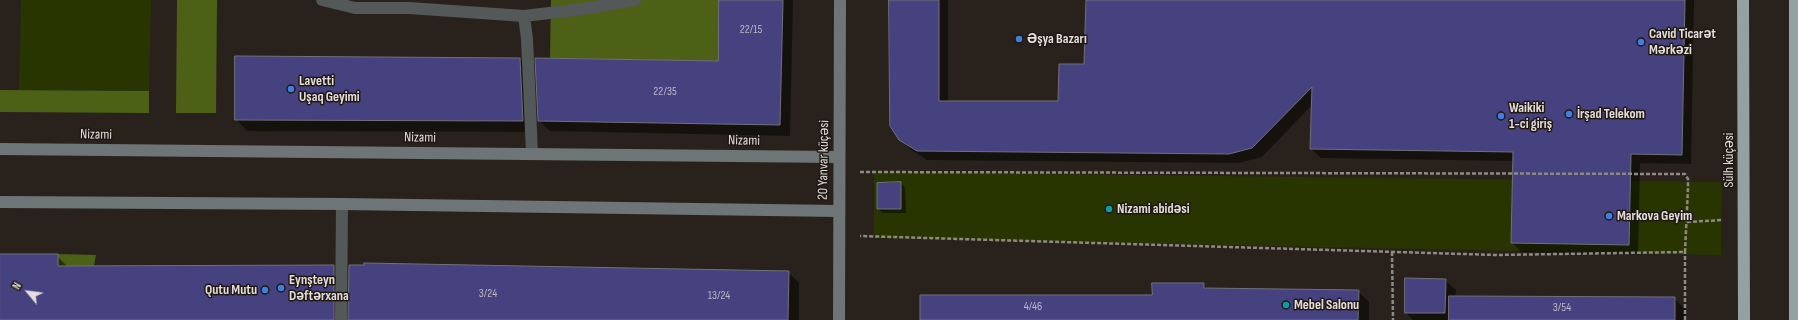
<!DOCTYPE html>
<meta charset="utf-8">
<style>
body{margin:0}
#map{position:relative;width:1798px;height:320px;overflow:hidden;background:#29221c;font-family:"Sofia Sans Condensed",sans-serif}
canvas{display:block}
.north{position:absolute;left:8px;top:272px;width:40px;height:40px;-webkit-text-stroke:3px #1f1813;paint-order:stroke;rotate:299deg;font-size:11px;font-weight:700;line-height:16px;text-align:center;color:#e3deda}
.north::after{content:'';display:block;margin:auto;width:14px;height:18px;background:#e3deda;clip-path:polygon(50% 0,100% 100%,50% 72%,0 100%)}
</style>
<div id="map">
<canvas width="1798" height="320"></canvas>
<div class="north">N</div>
</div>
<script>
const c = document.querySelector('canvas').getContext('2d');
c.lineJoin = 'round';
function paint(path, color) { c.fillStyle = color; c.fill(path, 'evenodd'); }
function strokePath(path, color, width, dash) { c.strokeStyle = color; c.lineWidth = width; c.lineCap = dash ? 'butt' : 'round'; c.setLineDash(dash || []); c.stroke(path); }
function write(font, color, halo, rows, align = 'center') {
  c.font = font + ' "Sofia Sans Condensed",sans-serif'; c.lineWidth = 3; c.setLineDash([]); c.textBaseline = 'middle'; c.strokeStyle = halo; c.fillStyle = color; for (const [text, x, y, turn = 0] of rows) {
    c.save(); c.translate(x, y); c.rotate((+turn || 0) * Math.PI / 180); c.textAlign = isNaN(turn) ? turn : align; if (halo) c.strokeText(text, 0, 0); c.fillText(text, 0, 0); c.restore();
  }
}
const green = new Path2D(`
 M21 0H151L149 91 19 90Z
 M874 172 1722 182 1721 255 874 238Z`);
const forest = new Path2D(`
 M177 0H217L216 113H176Z
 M551 0H719L718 61 550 58Z
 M0 90 149 91V113L0 112Z
 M58 254 96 255 94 266V320H58Z`);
const shadow = new Path2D(`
 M720 0H793L790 136 550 131 539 121 719 62Z
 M890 0H948V102H1059L1085 65 1087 0H1694L1691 164 1640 163 1638 254 1521 252 1512 242 1514 161 1321 158 1311 149 1312 105 1262 157 1239 163 927 160 910 149 900 140Z
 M520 59 531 70 534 132 247 131 236 119Z
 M901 183 905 188 906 213H883L878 209Z
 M0 255 57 256 68 267 330 320H0Z
 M788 272 799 283V320H364Z
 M1445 280 1456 290 1455 298H1674L1685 309V320H1413L1406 313Z
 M1204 284 1208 289 1358 291 1369 302V320H921L1153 296Z`);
const building = new Path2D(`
 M719 0H783L780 125 538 121 535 58 718 61Z
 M889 0H939V101H1058L1059 64H1084L1086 0H1685L1682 155 1631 154 1629 245 1511 243 1513 152 1310 149 1312 87 1252 148 1229 154 917 151 899 140 890 126Z
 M235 56 520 58 523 121 235 120Z
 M901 182V209H877V183Z
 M0 254H58V266L334 265V320H0Z
 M364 263 789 271 788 320H348L349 265H364Z
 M1405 278 1446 279 1445 313H1405Z
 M1152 283H1204V288L1359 290 1358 320H920V295H1152Z
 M1449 296 1675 297V320H1449Z`);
const path = new Path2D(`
 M860 172 1685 174 1688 179V188L1685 252 1497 255 860 236
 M1687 222 1723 220
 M1392 252 1393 320
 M1685 320V252`);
const lane = new Path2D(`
 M322 0 355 8H409L524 16
 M532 154 527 39 524 16 583 9 635 0
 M341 320 342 204`);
const secondary = new Path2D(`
 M0 149 839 157
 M0 202 342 204 838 211
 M839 320 840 0`);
const highway = new Path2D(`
 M1743 0 1744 320
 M1795 320V0`);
const markers = [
 [1019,39,4,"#3f7fe0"],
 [1641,42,4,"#3f7fe0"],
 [291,89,4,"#3f7fe0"],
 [1569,114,4,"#3f7fe0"],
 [1501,116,4,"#3f7fe0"],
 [1109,209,4,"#0f9aa8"],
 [1609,216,4,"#3f7fe0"],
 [281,288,4,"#3f7fe0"],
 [265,290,4,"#3f7fe0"],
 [1286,305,4,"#0f9aa8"]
];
const numberNames = [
 ["22/15",751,30],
 ["22/35",665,92],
 ["3/24",488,294],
 ["13/24",719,296],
 ["4/46",1033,307],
 ["3/54",1562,308]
];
const poiNames = [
 ["Cavid Ticarət",1649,34],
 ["Mərkəzi",1649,50],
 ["Əşya Bazarı",1027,39],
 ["Lavetti",299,81],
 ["Uşaq Geyimi",299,97],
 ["Waikiki",1509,108],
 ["1-ci giriş",1509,124],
 ["İrşad Telekom",1577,114],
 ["Nizami abidәsi",1117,209],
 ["Markova Geyim",1617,216],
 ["Eynşteyn",289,280],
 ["Dəftərxana",289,296],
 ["Qutu Mutu",257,290,"right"],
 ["Mebel Salonu",1294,305]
];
const streetNames = [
 ["Nizami",96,135,1],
 ["Nizami",420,138,1],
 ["Nizami",744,141,1],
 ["20 Yanvar küçəsi",824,160,-89],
 ["Sülh küçəsi",1729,160,-90]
];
paint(green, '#283500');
paint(forest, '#4d6116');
paint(shadow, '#0007');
paint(building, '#46417f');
strokePath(building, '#70717a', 1);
strokePath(path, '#8f8984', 2.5, [4, 2]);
strokePath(lane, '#535859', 12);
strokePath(secondary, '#6d7577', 12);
strokePath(highway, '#94a0a4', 12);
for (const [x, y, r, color] of markers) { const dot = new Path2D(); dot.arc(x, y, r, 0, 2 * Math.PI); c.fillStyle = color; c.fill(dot); strokePath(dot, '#1f1813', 1.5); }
write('12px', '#bcb7c3', null, numberNames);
write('bold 14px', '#e3deda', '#1f1813', poiNames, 'left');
write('14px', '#e3deda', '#1f1813', streetNames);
</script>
